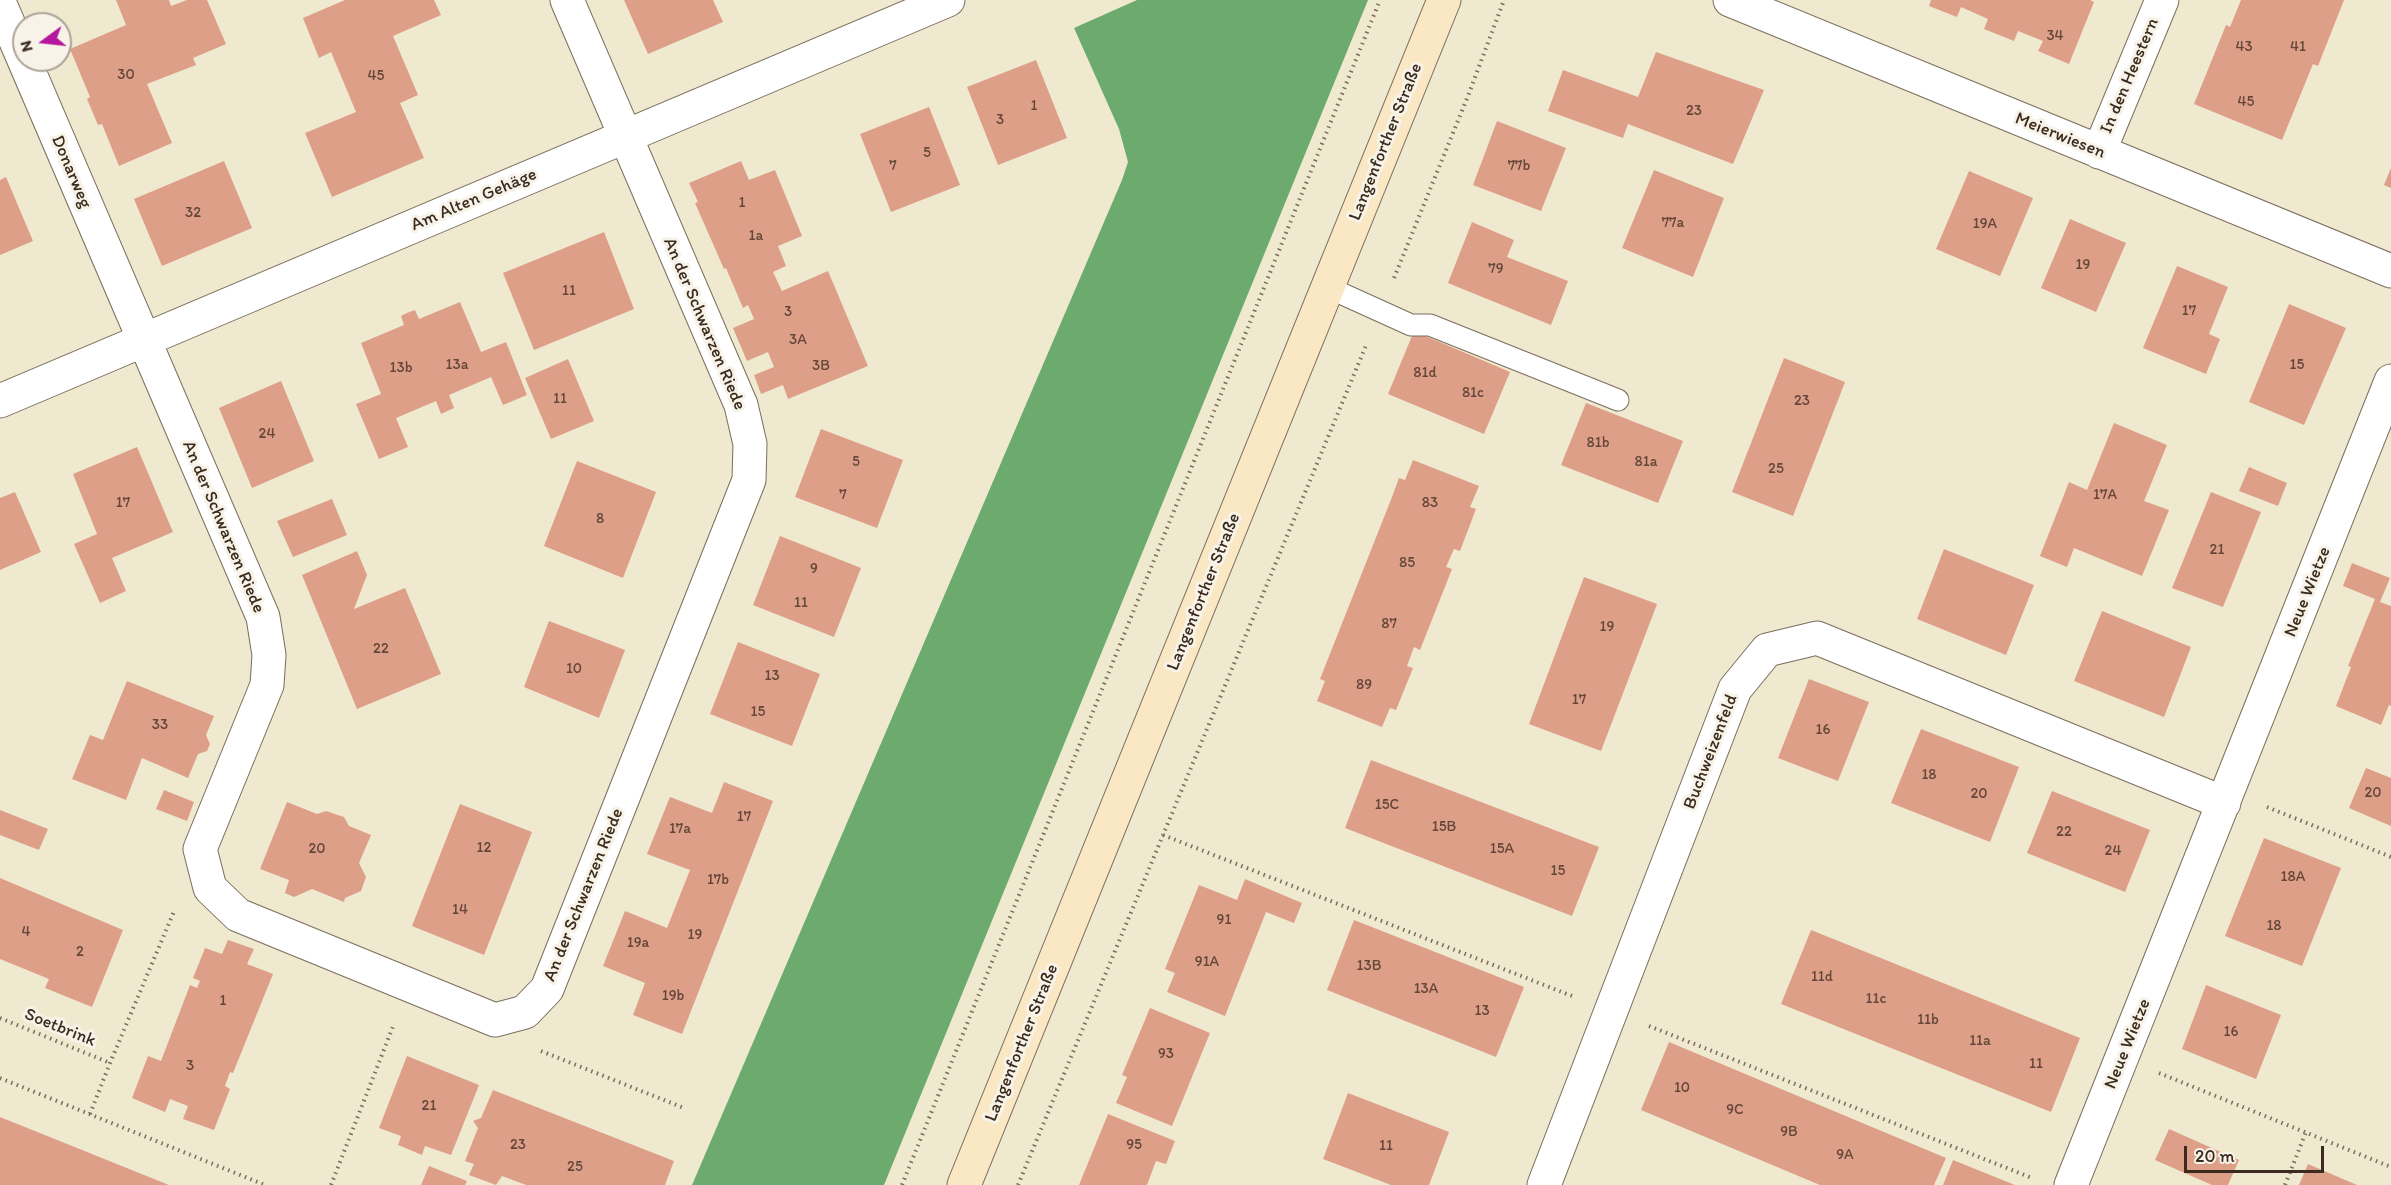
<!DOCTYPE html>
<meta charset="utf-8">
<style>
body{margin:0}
#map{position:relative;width:2391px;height:1185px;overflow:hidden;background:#efe9cf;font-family:Itim,sans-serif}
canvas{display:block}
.north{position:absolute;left:12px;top:12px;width:60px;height:60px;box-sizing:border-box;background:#f7f3e8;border:2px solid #aca397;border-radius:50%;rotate:255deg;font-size:16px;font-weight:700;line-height:24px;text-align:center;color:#3b2a1e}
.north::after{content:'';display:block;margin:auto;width:21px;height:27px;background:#b5179e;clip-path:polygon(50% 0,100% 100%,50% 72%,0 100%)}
.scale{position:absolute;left:2184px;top:1146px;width:140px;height:27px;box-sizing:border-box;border:3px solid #3b2a1e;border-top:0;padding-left:8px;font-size:18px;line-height:21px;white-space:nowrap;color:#3b2a1e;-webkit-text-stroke:4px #f7f3e8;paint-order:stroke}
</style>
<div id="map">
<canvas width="2391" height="1185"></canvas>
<div class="north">N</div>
<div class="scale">20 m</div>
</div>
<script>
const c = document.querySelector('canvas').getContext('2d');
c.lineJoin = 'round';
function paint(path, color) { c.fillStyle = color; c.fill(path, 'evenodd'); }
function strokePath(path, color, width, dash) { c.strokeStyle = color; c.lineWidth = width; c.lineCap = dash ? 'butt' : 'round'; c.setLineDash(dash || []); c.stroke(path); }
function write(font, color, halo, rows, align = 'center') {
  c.font = font + ' Itim,sans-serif'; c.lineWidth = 6; c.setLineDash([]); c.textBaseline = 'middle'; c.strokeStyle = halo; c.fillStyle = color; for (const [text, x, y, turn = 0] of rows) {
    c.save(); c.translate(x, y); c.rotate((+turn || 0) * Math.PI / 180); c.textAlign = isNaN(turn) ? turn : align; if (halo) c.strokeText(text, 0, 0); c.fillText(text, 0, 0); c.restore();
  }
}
const forest = new Path2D(`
 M1137 0H1368L884 1185H692L1122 180 1128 162 1119 129 1074 28Z`);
const building = new Path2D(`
 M116 0H169L171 6 187 0H207L226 44 193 58 196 65 147 84 172 143 119 166 102 124 98 125 87 99 90 97 70 49 126 25Z
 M345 0H434L441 15 393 36 418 95 400 103 424 158 332 197 305 133 356 112 331 52 319 58 303 18Z
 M624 0H713L723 22 648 54Z
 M1931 0H2090L2094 2 2069 64 2038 51 2043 41 2018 31 2014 41 1984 29 1988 19 1961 7 1957 17 1929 6Z
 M2241 0H2344L2318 66 2313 64 2282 140 2194 104 2226 25 2230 27Z
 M1656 52 1764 90 1733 164 1628 124 1623 138 1548 111 1563 70 1638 97Z
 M1036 60 1067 138 998 165 967 87Z
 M929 107 960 185 891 212 860 134Z
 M1497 121 1566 148 1541 211 1473 185Z
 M224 161 252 228 162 266 134 199Z
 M741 161 749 180 775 170 802 236 778 246 786 266 773 272 782 291 828 271 868 366 788 399 783 385 761 394 754 375 774 367 768 352 747 361 733 328 754 319 748 305 743 308 726 268 724 269 695 203 698 202 689 183Z
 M2391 168V188L2384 185Z
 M1654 170 1724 198 1693 277 1622 248Z
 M1969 171 2033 198 2000 276 1936 249Z
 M6 177 33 241 0 255V180Z
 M2070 219 2126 243 2096 312 2041 288Z
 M1472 222 1514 240 1507 257 1568 281 1551 325 1448 283Z
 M604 232 634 309 534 350 503 273Z
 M2177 266 2228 287 2209 334 2220 339 2206 374 2143 348Z
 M460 302 481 352 506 342 527 395 503 405 491 377 449 395 454 408 441 414 436 401 396 418 408 447 379 459 356 404 381 394 361 343 404 325 401 316 407 313 415 310 419 319Z
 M2289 304 2346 328 2304 425 2249 402Z
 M1414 331 1510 372 1484 434 1388 394Z
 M1784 358 1845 382 1793 516 1732 492Z
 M568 359 594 421 551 439 525 378Z
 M281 381 314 461 252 488 219 408Z
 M1586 403 1683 441 1658 503 1561 465Z
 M2114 423 2167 445 2144 501 2169 510 2142 576 2074 548 2067 567 2040 556 2069 482 2087 490Z
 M821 429 903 460 877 528 795 497Z
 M137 447 173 532 112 558 126 591 100 603 74 544 97 534 73 474Z
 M1413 460 1479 486 1470 507 1476 509 1460 551 1454 549 1446 567 1452 569 1420 650 1414 647 1407 666 1413 668 1396 710 1390 708 1382 727 1317 701 1325 681 1320 679 1392 497 1399 478 1405 480Z
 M577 461 656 492 623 578 544 546Z
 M2249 467 2287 483 2278 506 2239 491Z
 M15 492 41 552 0 570V498Z
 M2211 492 2261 512 2223 607 2172 588Z
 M332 499 347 535 293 557 277 521Z
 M780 536 861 568 834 637 753 605Z
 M1944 549 2034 585 2006 655 1917 619Z
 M357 551 367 575 354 609 405 588 441 674 357 709 302 575Z
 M2352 563 2390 578 2380 602 2391 606V706L2389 705 2381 725 2336 706 2351 667 2348 666 2375 599 2343 586Z
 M1584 577 1657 604 1601 751 1529 724Z
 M2102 611 2191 647 2164 717 2074 681Z
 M549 621 625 650 599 718 524 687Z
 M738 642 820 674 792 746 710 714Z
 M1809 679 1869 702 1838 781 1778 758Z
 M127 681 214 716 206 735 210 744 207 751 198 754 188 778 142 758 126 800 72 779 90 735 103 740Z
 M1921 729 2019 767 1990 842 1891 803Z
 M1371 760 1599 847 1572 916 1345 828Z
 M2366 768 2391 778V826L2349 808Z
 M724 782 773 801 682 1034 633 1015 645 983 603 966 625 911 667 928 690 870 647 854 670 797 712 813Z
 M164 790 194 802 187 821 156 809Z
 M2052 791 2150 830 2125 892 2027 853Z
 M287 802 317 814 326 811 344 817 349 826 371 835 359 863 366 877 361 891 345 898 344 902 312 889 294 897 285 893 289 880 260 869Z
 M460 804 532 832 484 955 412 926Z
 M0 810 48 829 39 850 0 835Z
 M2264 838 2341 868 2302 966 2225 936Z
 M0 878 123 930 92 1007 45 988 49 979 0 959Z
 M1245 879 1302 903 1294 923 1266 912 1225 1016 1167 992 1175 973 1165 969 1199 885 1237 900Z
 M1354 920 1524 987 1496 1057 1327 990Z
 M1811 930 2080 1038 2051 1112 1781 1004Z
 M228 940 254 949 247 964 273 974 233 1073 230 1072 225 1086 230 1089 214 1130 183 1119 188 1106 170 1099 165 1112 132 1098 148 1056 161 1061 190 985 197 988 200 981 193 978 205 948 222 954Z
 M2206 985 2281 1015 2256 1079 2182 1049Z
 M1150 1008 1210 1033 1172 1126 1116 1103 1127 1077 1122 1075Z
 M1669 1042 1946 1158 1934 1185H1820L1641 1110Z
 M407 1056 479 1085 451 1155 425 1146 422 1155 398 1145 401 1136 379 1128Z
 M493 1090 674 1161 665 1185H526L502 1176 496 1185 469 1175 474 1164 465 1161 478 1128 473 1121 481 1118Z
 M1348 1093 1449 1132 1429 1185H1391L1323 1159Z
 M1108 1114 1175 1141 1166 1164 1156 1161 1147 1185H1079Z
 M0 1117 10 1121 169 1185H0Z
 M2169 1129 2239 1160 2228 1185H2212L2155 1160Z
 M1953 1160 2015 1185H1943Z
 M2308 1164 2357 1185H2299Z
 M429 1166 467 1181 465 1185H421Z`);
const path = new Path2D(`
 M1394 278 1468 96 1504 0
 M2267 807 2391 857
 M1163 835 1572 996
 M0 1018 110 1063
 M1649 1026 2032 1178
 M541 1051 684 1108
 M2159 1073 2391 1167
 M0 1078 265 1185
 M90 1114 110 1063 175 909
 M331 1185 394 1024
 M902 1185 1380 0
 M1018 1185 1367 343
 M2285 1185 2306 1132`);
const service = new Path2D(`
 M1327 287 1411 325H1430L1618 400`);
const minor = new Path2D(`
 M1730 0 2391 271
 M0 4 263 617 269 655 267 685 200 849 210 888 238 915 495 1020 525 1012 547 989 749 480 750 444 741 405 567 0
 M2099 152 2162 0
 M0 401 948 0
 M1544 1185 1735 689 1767 650 1817 638 2224 803
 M2071 1185 2391 381`);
const secondary = new Path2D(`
 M964 1185 1444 0`);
const numberNames = [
 ["34",2055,36],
 ["43",2244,47],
 ["41",2298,47],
 ["30",126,75],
 ["45",376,76],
 ["45",2246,102],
 ["1",1034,106],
 ["23",1694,111],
 ["3",1000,120],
 ["5",927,153],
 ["7",893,166],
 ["77b",1519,166],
 ["1",742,203],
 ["32",193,213],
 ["77a",1673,223],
 ["19A",1985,224],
 ["1a",756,236],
 ["19",2083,265],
 ["79",1496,269],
 ["11",569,291],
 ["17",2189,311],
 ["3",788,312],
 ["3A",798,340],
 ["13a",457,365],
 ["15",2297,365],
 ["3B",821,366],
 ["13b",401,368],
 ["81d",1425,373],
 ["81c",1473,393],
 ["11",560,399],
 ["23",1802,401],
 ["24",267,434],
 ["81b",1598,443],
 ["5",856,462],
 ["81a",1646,462],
 ["25",1776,469],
 ["7",843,495],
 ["17A",2105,495],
 ["17",123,503],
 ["83",1430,503],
 ["8",600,519],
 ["21",2217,550],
 ["85",1407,563],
 ["9",814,569],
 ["11",801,603],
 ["87",1389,624],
 ["19",1607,627],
 ["22",381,649],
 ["10",574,669],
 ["13",772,676],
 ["89",1364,685],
 ["17",1579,700],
 ["15",758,712],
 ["33",160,725],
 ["16",1823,730],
 ["18",1929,775],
 ["20",2373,793],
 ["20",1979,794],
 ["15C",1387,805],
 ["17",744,817],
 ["15B",1444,827],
 ["17a",680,829],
 ["22",2064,832],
 ["12",484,848],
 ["20",317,849],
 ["15A",1502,849],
 ["24",2113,851],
 ["15",1558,871],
 ["18A",2293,877],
 ["17b",718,880],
 ["14",460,910],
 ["91",1224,920],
 ["18",2274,926],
 ["4",26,932],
 ["19",695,935],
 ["19a",638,943],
 ["2",80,952],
 ["91A",1207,962],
 ["13B",1369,966],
 ["11d",1822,977],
 ["13A",1426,989],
 ["19b",673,996],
 ["11c",1876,999],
 ["1",223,1001],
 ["13",1482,1011],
 ["11b",1928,1020],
 ["16",2231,1032],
 ["11a",1980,1041],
 ["93",1166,1054],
 ["11",2036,1064],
 ["3",190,1066],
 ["10",1682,1088],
 ["21",429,1106],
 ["9C",1735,1110],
 ["9B",1789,1132],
 ["23",518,1145],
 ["95",1134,1145],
 ["11",1386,1146],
 ["9A",1845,1155],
 ["25",575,1167]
];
const streetNames = [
 ["In den Heestern",2130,76,-67],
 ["Meierwiesen",2060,136,22],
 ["Langenforther Straße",1386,142,-68],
 ["Donarweg",71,172,67],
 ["Am Alten Gehäge",474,200,-23],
 ["An der Schwarzen Riede",704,324,67],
 ["An der Schwarzen Riede",223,527,67],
 ["Langenforther Straße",1204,592,-68],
 ["Neue Wietze",2308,592,-68],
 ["Buchweizenfeld",1711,752,-69],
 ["An der Schwarzen Riede",584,895,-68],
 ["Soetbrink",60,1028,22],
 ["Langenforther Straße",1022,1043,-68],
 ["Neue Wietze",2128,1044,-68]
];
paint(forest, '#6cab6d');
paint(building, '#de9f89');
strokePath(service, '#7a6d5c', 23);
strokePath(minor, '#7a6d5c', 35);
strokePath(secondary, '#7a6d5c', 35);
strokePath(path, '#7a6d5c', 4, [1.5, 4.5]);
strokePath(service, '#fff', 21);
strokePath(minor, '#fff', 33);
strokePath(secondary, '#fae7c3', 33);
write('15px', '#644739', null, numberNames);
write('18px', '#3b2a1e', '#f7f3e8', streetNames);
</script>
